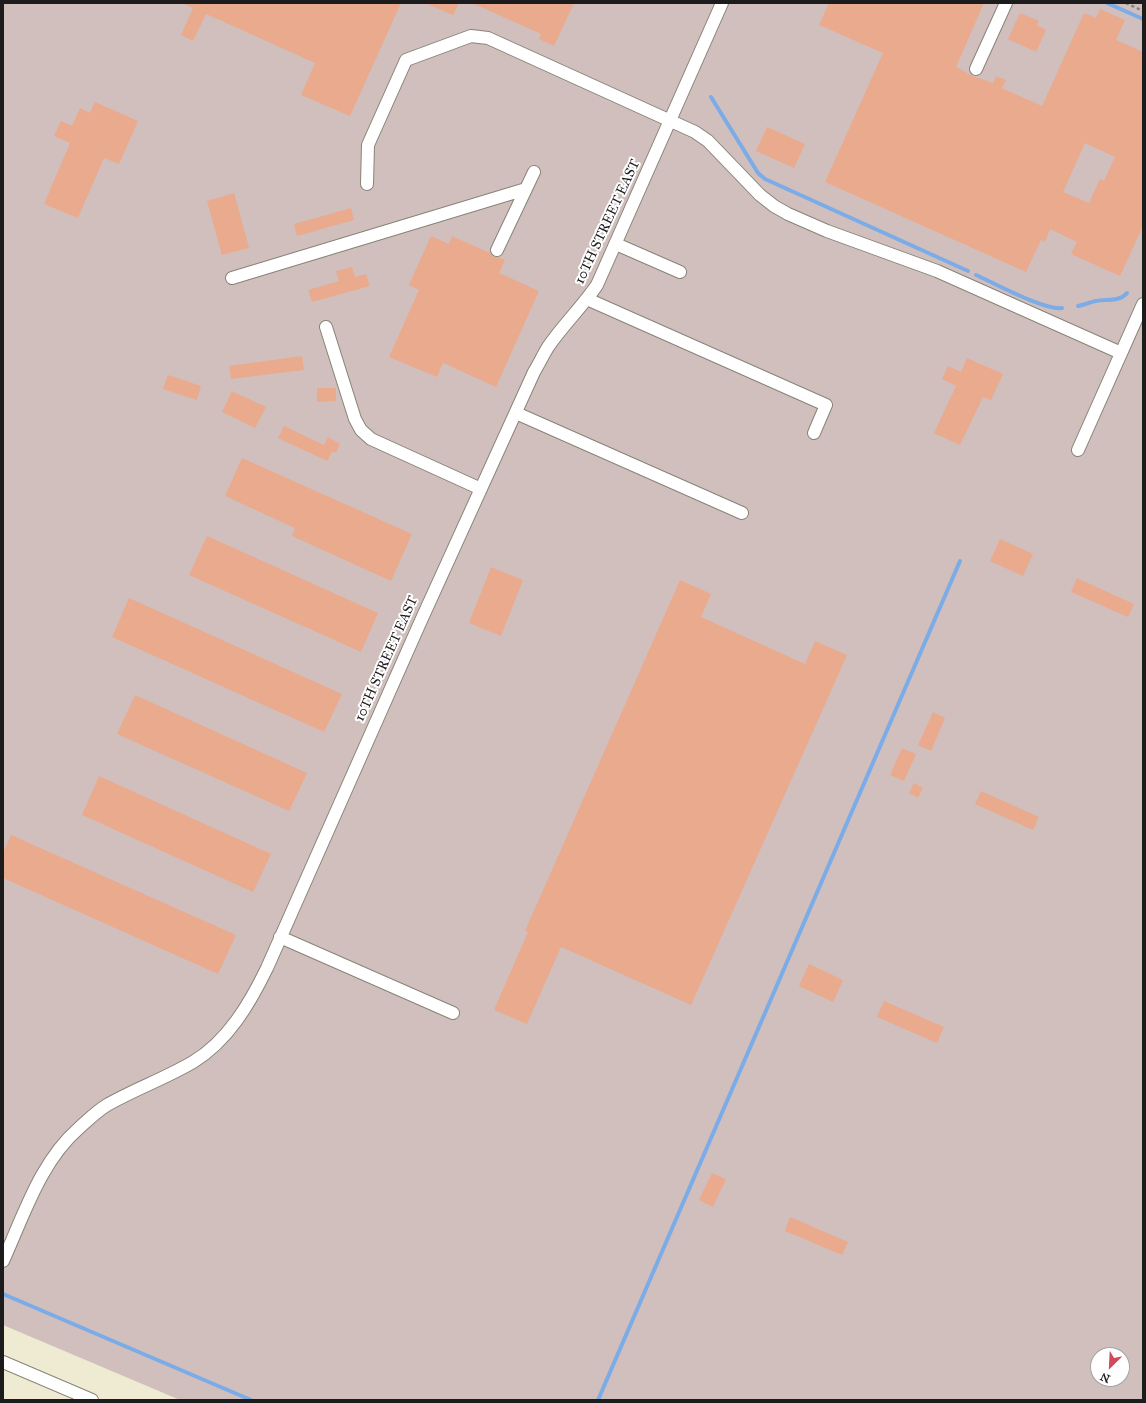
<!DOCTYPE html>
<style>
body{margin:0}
#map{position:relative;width:1146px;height:1403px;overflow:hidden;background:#efebd3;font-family:"IM FELL Great Primer",serif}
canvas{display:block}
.frame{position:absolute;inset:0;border:4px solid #1c1c1c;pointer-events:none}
.north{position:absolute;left:1090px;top:1347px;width:40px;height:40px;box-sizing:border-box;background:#fff;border:1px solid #a4a4a4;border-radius:50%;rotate:204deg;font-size:11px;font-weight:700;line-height:16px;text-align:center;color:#1c1c1c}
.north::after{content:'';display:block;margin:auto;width:14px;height:18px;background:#d1495b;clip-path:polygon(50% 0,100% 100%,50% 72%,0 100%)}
</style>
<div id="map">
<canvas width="1146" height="1403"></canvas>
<div class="frame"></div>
<div class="north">N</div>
</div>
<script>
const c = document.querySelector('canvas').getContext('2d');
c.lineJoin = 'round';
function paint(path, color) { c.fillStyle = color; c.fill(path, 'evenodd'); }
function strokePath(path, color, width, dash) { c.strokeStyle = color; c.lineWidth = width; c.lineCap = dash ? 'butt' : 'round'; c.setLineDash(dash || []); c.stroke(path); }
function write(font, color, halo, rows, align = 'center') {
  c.font = font + ' "IM FELL Great Primer",serif'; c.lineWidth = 4; c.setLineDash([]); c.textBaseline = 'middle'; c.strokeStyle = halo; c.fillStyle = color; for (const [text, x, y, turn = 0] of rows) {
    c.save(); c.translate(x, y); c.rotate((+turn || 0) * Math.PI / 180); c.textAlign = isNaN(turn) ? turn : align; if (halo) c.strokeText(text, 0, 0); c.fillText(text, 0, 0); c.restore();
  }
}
const industrial = new Path2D(`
 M3 3H1143V1400H180L3 1325ZM1098 1355H1122V1379H1098Z`);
const stream = new Path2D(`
 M1107 3 1143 19
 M711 97 758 173 765 179 968 271
 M976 275C994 283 1045 311 1062 308
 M1078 306C1084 305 1090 302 1096 301 1107 299 1120 302 1127 293
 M3 1294 251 1400
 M598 1400 960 561`);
const building = new Path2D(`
 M182 3H401L350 116 301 95 315 63 206 14 193 41 181 35 193 8Z
 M425 3H459L453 15Z
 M472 3H574L554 46 539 39 541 34Z
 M829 3H984L956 67 973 76 993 83 996 76 1006 80 1002 88 1042 106 1084 13 1096 18 1100 9 1125 20 1116 40 1143 52V226L1120 276 1071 254 1077 242 1050 229 1045 242 1041 240 1026 272 825 182 883 53 819 25ZM1085 143 1115 157 1104 181 1100 179 1089 203 1063 192Z
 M1020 13 1039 21 1037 25 1046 30 1036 52 1008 39Z
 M95 102 138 121 119 164 104 158 78 218 44 204 70 143 54 136 61 121 72 126 80 108 90 113Z
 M767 127 805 144 794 168 756 151Z
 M234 193 249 248 222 255 207 201Z
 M351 208 354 220 297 236 294 224Z
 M431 236 449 244 452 236 490 253 494 257H499L505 260 499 273 539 291 496 387 443 363 437 377 389 357 419 290 409 285Z
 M352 267 355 277 366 274 370 286 312 302 308 290 339 281 336 271Z
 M302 356 304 370 231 379 229 366Z
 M967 358 1003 374 991 400 983 397 960 445 934 433 956 386 942 379 948 366 961 372Z
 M168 375 201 386 197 400 163 389Z
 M317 388H336V401L317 402Z
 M232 391 266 407 255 428 222 412Z
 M284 426 324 445 328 437 340 444 336 453 332 452 327 461 278 438Z
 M242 458 412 534 391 581 292 536 295 528 225 496Z
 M207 536 378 613 361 652 189 575Z
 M1000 539 1033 554 1023 576 990 561Z
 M491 567 523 580 501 636 469 623Z
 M1077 578 1134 604 1128 617 1071 592Z
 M680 580 711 594 701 617 805 664 815 641 847 655 691 1005 561 947 527 1024 494 1010 528 932 525 931Z
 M129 598 342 694 324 732 112 637Z
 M135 695 307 773 289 811 117 734Z
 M933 712 945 718 931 751 918 745Z
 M902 748 916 754 904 781 890 775Z
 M99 776 271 854 253 892 82 815Z
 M914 783 923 788 918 798 909 793Z
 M981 791 1039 817 1033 830 975 804Z
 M11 835 236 935 218 974 3 878V853Z
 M809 964 843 980 833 1002 799 986Z
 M884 1001 944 1027 937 1043 877 1017Z
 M712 1173 726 1179 713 1207 699 1200Z
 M790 1217 848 1242 842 1255 785 1231Z`);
const path = new Path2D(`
 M1126 3 1143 11`);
const minor = new Path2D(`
 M976 69 1006 3
 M367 184 368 145 406 60 471 36 488 38 695 132 708 141 760 195 774 206 788 214 827 231 937 271 1121 353
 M616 244 680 272
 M497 250 534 172
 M232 278 526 189
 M587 299 826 405 814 433
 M326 327 355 419 361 430 371 439 481 489
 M516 413 742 513
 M1078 450 1143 304
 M280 937 453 1013
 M3 1261C24 1215 40 1162 79 1128 88 1120 97 1111 107 1105 135 1089 166 1078 193 1062 228 1041 250 1003 267 968L419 625 534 372C539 364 543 355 548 347 563 325 582 307 597 285L722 3
 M3 1362 92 1400`);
const streetNames = [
 ["10TH STREET EAST",608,222,-65],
 ["10TH STREET EAST",387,659,-66]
];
paint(industrial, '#d1bfbd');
strokePath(stream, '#7cace7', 4);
paint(building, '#eaaa8d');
strokePath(minor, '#868478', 14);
strokePath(path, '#868478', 2.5, [3, 3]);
strokePath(minor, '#fff', 12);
write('14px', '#1c1c1c', '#fff', streetNames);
</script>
